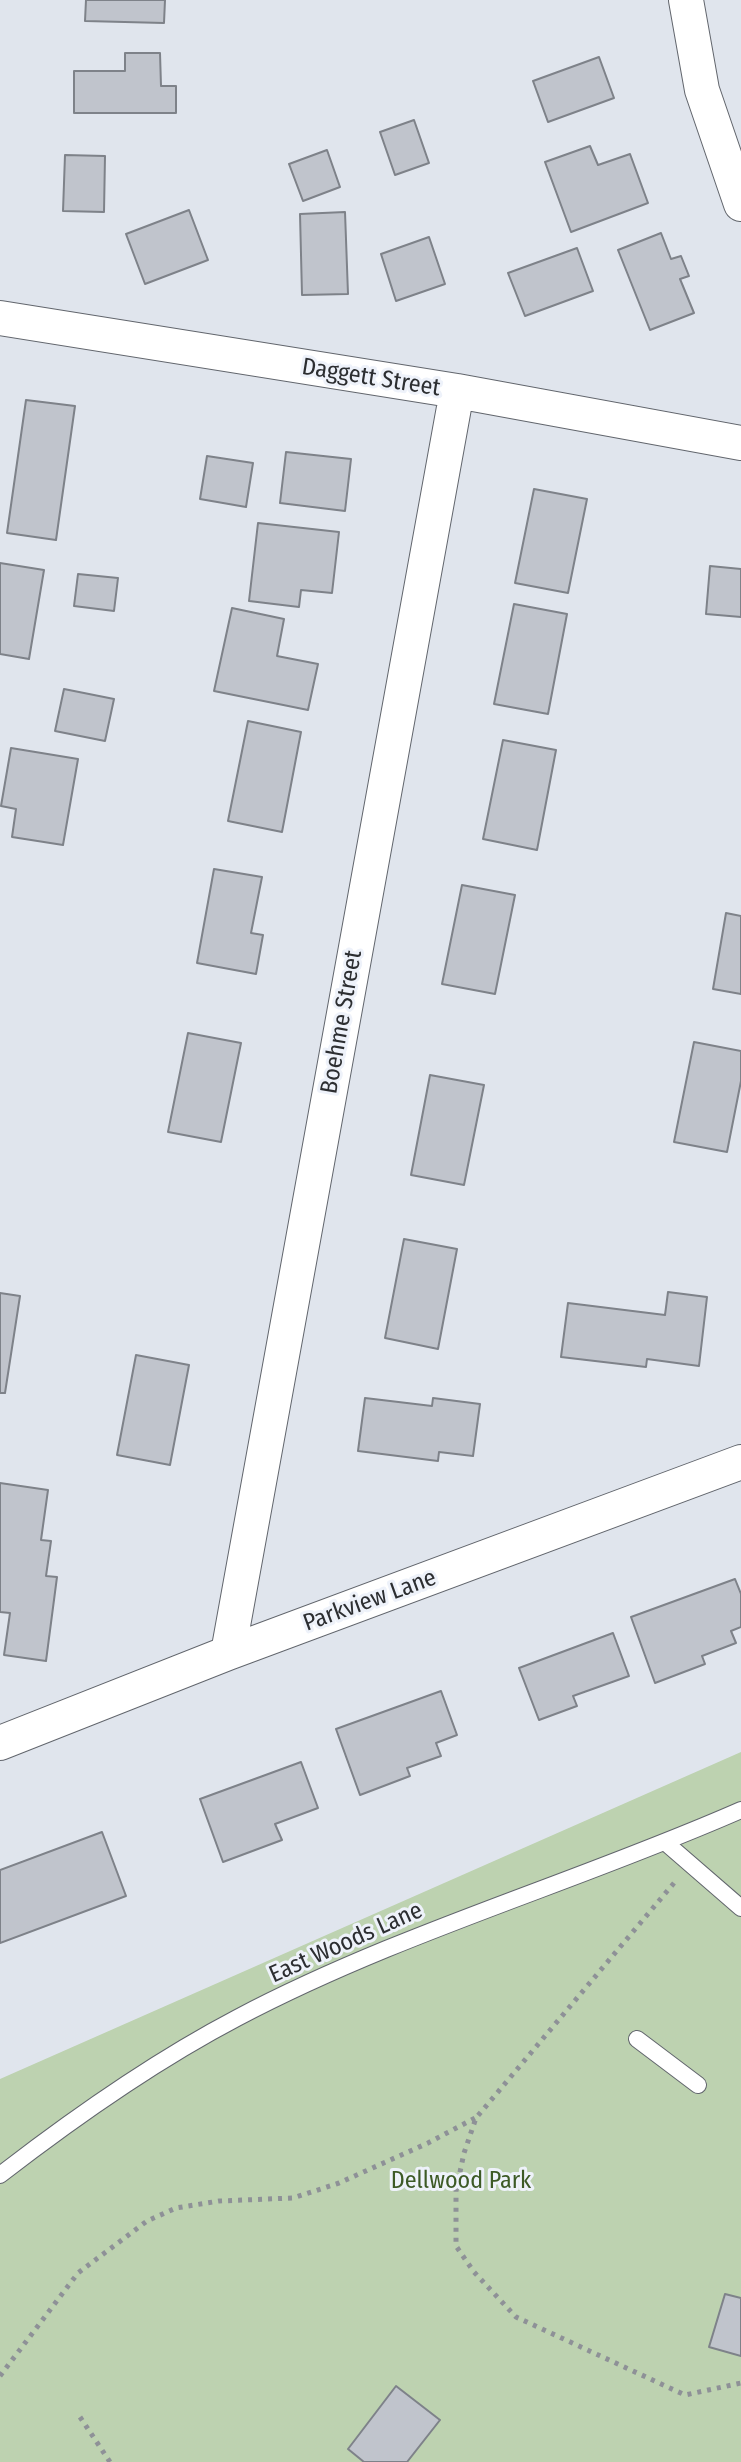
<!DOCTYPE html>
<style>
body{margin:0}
canvas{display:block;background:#e0e5ed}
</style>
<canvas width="741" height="2462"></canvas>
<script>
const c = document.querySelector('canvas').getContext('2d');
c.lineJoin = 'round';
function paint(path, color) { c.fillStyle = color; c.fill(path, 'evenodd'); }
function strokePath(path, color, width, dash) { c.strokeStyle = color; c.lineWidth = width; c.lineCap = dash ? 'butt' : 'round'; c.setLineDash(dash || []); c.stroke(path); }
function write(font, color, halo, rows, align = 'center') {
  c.font = font + ' "Fira Sans Condensed",sans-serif'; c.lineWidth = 6; c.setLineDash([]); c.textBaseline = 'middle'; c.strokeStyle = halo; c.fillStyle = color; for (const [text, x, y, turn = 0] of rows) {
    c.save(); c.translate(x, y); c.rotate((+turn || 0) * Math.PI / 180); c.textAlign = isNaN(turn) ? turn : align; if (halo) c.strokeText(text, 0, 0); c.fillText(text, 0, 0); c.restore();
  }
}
const green = new Path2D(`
 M741 1752V2462H0V2079Z`);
const building = new Path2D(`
 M86 0H165L164 23 85 21Z
 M125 53H160L161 86H176V113H74V71H125Z
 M599 57 614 98 548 122 533 81Z
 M414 120 429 163 395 175 380 132Z
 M590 146 598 165 630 154 648 203 571 232 545 162Z
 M327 150 340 187 303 201 289 164Z
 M65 155 105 156 104 212 63 211Z
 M189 210 208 260 145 284 126 234Z
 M345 212 348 294 302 295 300 214Z
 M661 233 671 259 681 256 689 276 680 279 694 313 650 330 618 250Z
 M429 237 445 284 396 301 381 254Z
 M577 248 593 291 525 316 508 273Z
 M26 400 75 406 56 540 7 533Z
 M286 452 351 459 345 511 280 503Z
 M207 456 253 463 246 507 200 499Z
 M534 489 587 499 568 593 515 583Z
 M258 523 339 532 332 593 301 590 299 607 249 601Z
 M0 563 44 570 29 659 0 654Z
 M710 566 741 569V617L706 614Z
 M78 574 118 578 114 611 74 606Z
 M514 604 567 614 548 714 494 704Z
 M232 608 284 619 277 656 318 664 308 710 214 691Z
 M64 689 114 699 105 741 55 731Z
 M248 721 301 732 282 832 228 821Z
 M503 740 556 750 537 850 483 839Z
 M11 748 78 759 63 845 12 837 16 809 1 806Z
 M214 869 262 877 251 933 263 935 256 974 197 963Z
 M462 885 515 895 495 994 442 984Z
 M726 913 741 916V994L713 989Z
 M188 1033 241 1043 221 1142 168 1132Z
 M694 1042 741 1051V1081L727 1152 674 1142Z
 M430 1075 484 1085 464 1185 411 1175Z
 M404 1239 457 1249 438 1349 385 1338Z
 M668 1292 707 1297 699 1366 647 1359 646 1367 561 1357 568 1303 665 1315Z
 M0 1293 20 1296 5 1393H0Z
 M136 1355 189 1365 170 1465 117 1455Z
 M365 1398 432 1406 433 1398 480 1404 473 1456 439 1452 438 1461 358 1451Z
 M0 1483 48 1490 41 1540 51 1541 46 1576 57 1577 46 1661 4 1655 10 1613 0 1612Z
 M735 1579 741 1594V1627L731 1631 736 1643 702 1656 705 1664 655 1683 631 1617Z
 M613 1633 629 1676 573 1696 577 1706 539 1720 519 1668Z
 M441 1691 457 1735 436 1743 441 1756 407 1768 410 1776 360 1795 336 1729Z
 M301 1762 318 1808 275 1824 282 1840 223 1862 200 1799Z
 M102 1832 126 1896 0 1943V1870Z
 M725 2294 741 2298V2356L709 2347Z
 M396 2386 440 2420 407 2462H364L348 2449Z`);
const path = new Path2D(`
 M674 1883 476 2118 464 2153 456 2191V2246L474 2272 516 2317 685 2395 741 2383
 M0 2376 78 2273 147 2221 176 2208 219 2201 293 2198 339 2183 428 2143 475 2118
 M80 2417 110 2462`);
const service = new Path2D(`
 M666 1843 741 1908
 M637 2039 698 2085
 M0 2175C75 2117 153 2062 237 2018 398 1933 575 1883 741 1810`);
const minor = new Path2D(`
 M686 0 702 90 741 204
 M0 318 457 391 741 443
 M228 1653 457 391
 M0 1743 228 1653 741 1462`);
const streetNames = [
 ["Daggett Street",371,378,9],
 ["Boehme Street",342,1022,-80],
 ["Parkview Lane",370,1601,-20],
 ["East Woods Lane",346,1943,-24]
];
const parkNames = [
 ["Dellwood Park",461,2181]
];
paint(green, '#bdd2b0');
paint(building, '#c0c4cc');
strokePath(building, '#7e8289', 2);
strokePath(service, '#62666d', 18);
strokePath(minor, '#62666d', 36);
strokePath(path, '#8e9197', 5, [4, 6]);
strokePath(service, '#fff', 16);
strokePath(minor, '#fff', 34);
write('24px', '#2c2e31', '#eef2fa', streetNames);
write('24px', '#3d5a26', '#eef2fa', parkNames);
</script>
